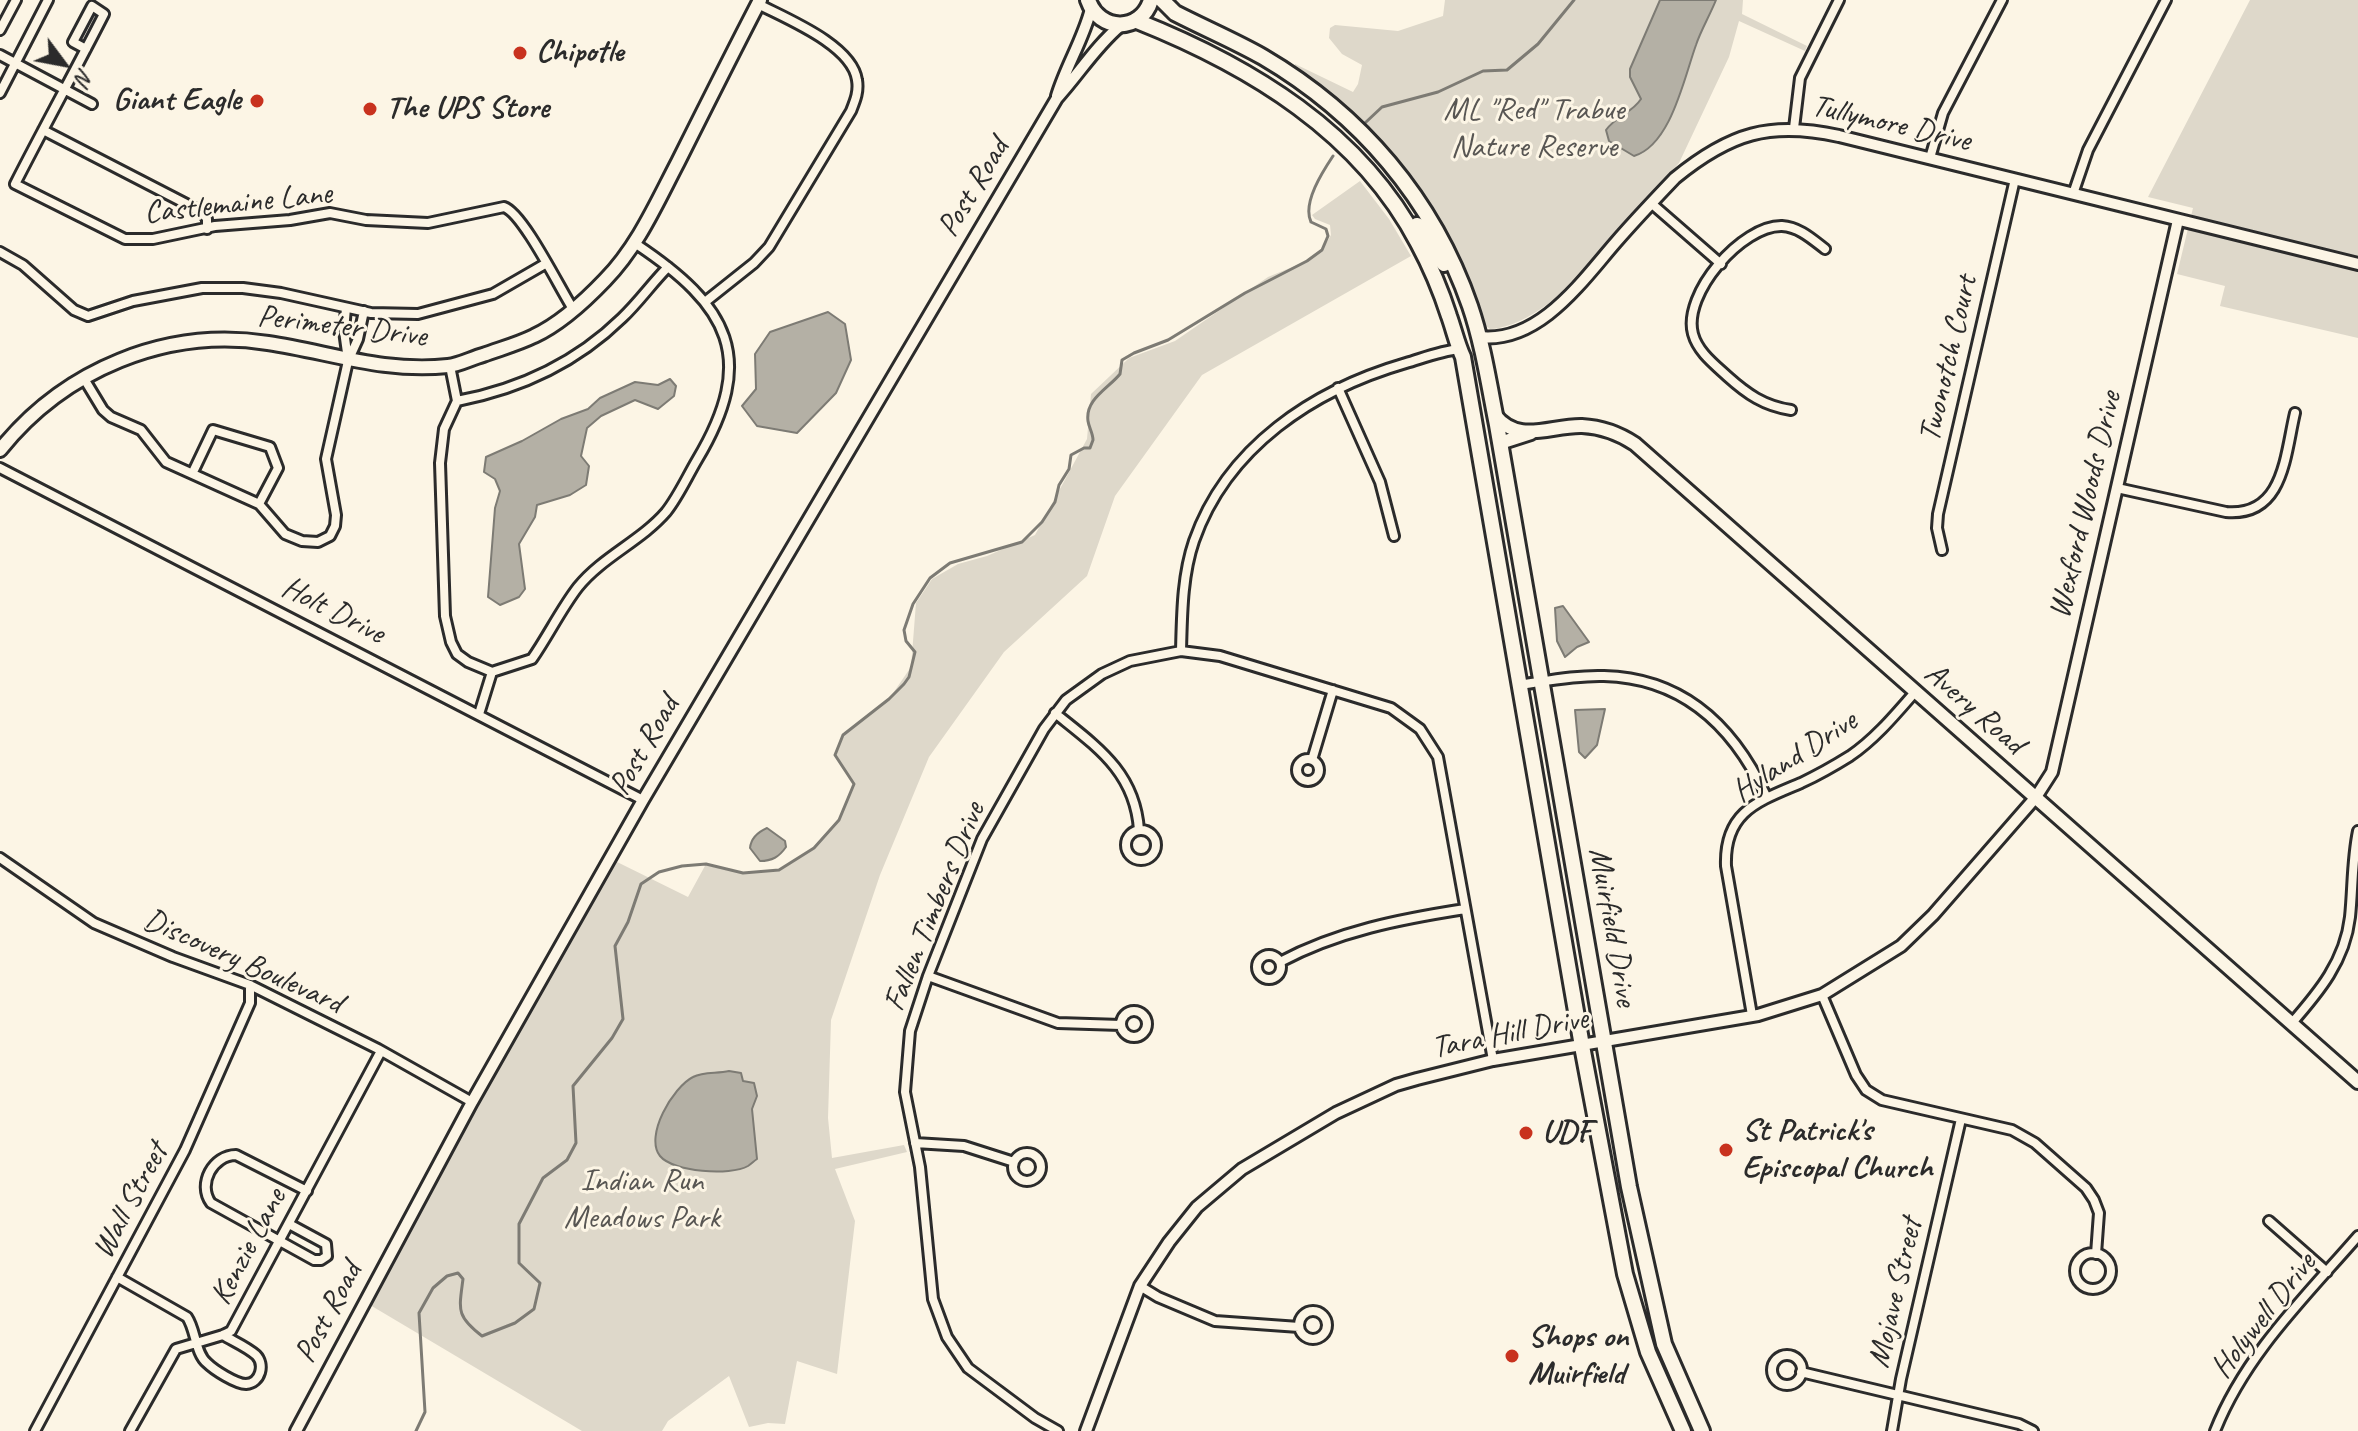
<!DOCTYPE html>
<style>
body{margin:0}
#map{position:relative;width:2358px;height:1431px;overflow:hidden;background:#fcf5e5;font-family:Caveat,sans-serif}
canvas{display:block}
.north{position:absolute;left:24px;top:24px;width:80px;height:80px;-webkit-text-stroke:6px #fcf5e5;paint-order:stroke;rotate:122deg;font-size:22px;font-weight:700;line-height:32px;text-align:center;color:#2b2b2b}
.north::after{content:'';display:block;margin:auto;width:28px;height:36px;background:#2b2b2b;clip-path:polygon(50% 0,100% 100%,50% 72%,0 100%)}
</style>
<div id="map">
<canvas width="2358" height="1431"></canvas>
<div class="north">N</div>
</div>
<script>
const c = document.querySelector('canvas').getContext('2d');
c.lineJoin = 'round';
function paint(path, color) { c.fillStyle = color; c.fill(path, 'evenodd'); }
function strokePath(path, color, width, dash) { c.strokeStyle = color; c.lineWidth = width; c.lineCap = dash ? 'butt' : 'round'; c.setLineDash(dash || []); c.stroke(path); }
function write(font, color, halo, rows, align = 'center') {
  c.font = font + ' Caveat,sans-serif'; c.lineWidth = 6; c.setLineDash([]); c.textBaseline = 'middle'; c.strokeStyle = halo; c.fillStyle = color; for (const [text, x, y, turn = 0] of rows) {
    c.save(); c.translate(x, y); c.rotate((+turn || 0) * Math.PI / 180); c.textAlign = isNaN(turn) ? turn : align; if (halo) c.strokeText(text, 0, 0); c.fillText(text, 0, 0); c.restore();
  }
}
const green = new Path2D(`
 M1445 0H1743L1742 14 1807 46 1805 51 1739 21 1729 57 1679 163 1558 296C1540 311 1514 328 1490 329L1483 324 1449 241 1434 213 1406 172 1369 130 1295 66V64L1353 92 1358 84 1362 65 1342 54 1329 38 1330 28 1335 25 1398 31 1443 16Z
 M2250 0H2358V338L2220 306 2225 286 2177 274 2193 208 2148 197Z
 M1360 181 1389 219 1411 256 1202 375 1115 496 1087 576 1004 652 929 757 880 875 831 1020 828 1118 832 1158 904 1145 907 1152 835 1169 855 1221 837 1374 797 1361 785 1424 768 1423 749 1427 729 1376 668 1421 662 1431H582L365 1302 611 859 688 897 706 864 743 873 779 870 814 848 839 820 854 784 835 755 843 735 889 699 911 667 916 603 932 579 958 564 987 556 1035 535 1087 439 1091 394 1129 358 1175 341 1268 277 1307 261 1324 247 1331 235 1330 225 1315 219 1312 215Z`);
const water = new Path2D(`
 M1660 0H1716C1710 15 1701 30 1696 45 1684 78 1671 145 1634 156L1609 141 1606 130C1616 116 1632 113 1641 99L1630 77V69Z
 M828 312 845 324 851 360 836 393 797 433 757 426 742 406 756 389 755 354 770 332Z
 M670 379 676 386 674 396 658 409 635 400 601 416 587 428 581 456 589 466 586 485 570 495 537 505 535 517 519 544 525 589 519 597 500 605 488 597 495 508 500 491 495 479 484 472 486 457 522 441 561 419 588 409 600 398 635 382 658 385Z
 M1563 606 1589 642 1577 647 1565 657 1557 641 1555 608Z
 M1605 709 1597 745 1585 758 1579 752 1575 710Z
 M767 828 785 841 786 847C779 857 772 861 760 861L750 848C751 838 758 832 767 828Z
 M729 1071 741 1073 743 1081 754 1083 757 1096 752 1109 757 1159C754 1161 751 1164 748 1166 730 1176 673 1172 660 1156 644 1136 673 1087 693 1077 704 1071 717 1074 729 1071Z`);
const stream = new Path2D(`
 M1365 123 1382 107 1438 92 1483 71 1507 70 1538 44 1574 0
 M416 1431 425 1412 419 1313 433 1288 447 1276 458 1273 463 1279C459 1310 456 1316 482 1336L515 1323 534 1309 540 1283 519 1263V1224L543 1178 567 1160 576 1143 573 1086 612 1038 623 1019 615 946 628 922 641 884 659 872 682 866 706 864 743 873 779 870 814 848 839 820 854 784 835 755 843 735 889 699 904 684 909 677 915 652 906 641 904 630 913 604 930 578 950 563 1022 542 1042 522 1055 502 1059 485 1069 469 1071 455 1084 448H1090L1093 440C1093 433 1089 428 1088 421 1085 399 1109 388 1120 374L1122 360 1134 353 1168 340 1245 293 1307 261 1322 250 1328 236 1326 229 1311 222C1302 203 1323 171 1333 156`);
const minor = new Path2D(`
 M0 30 16 0
 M86 49 73 42 92 6 104 14C75 71 44 127 15 184L125 239H153L215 226 290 220 330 213 366 220 428 223 504 207C523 213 560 289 573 309
 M0 55 92 104
 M0 93 48 0
 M1794 128 1800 78 1839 0
 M43 130 202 212 207 219V229
 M1930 158 1943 113 2002 0
 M2073 194 2088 150 2166 0
 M1651 203 1721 264
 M0 252 23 265 74 310 88 316 133 301 202 288H243L281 293 371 313 418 314 493 294 545 264
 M705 302 754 263 769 247 851 111C855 101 859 92 857 80 852 45 787 19 758 4
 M346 308 344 331 348 360
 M450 366 457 401 444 429 440 463 445 616 451 642 457 654 468 662 492 672 532 659C548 636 561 609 578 587 602 557 641 541 666 512 678 497 687 477 697 460 758 358 729 306 636 244
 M83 377 103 410 111 417 141 430 166 462 259 504 285 534 302 541 318 542 330 536 335 526 336 515 326 459 348 361 358 339 364 311
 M1338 388 1380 482 1394 536
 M457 401C520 389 576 363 622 318 639 302 652 283 668 267
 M1791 410C1764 406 1747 394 1727 376 1714 364 1698 352 1693 334 1682 294 1742 225 1782 226 1799 227 1812 239 1825 249
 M0 468 643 800
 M193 472 213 430 270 447 278 468 259 504
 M2117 488 2226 512C2284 517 2285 455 2295 413
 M1942 550 1937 528 1938 514 2015 179
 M1181 651C1182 615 1182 576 1194 541 1227 447 1313 390 1406 363 1423 358 1441 351 1459 349
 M1519 685C1547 681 1576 675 1604 676 1684 678 1734 727 1766 796
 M1055 713C1097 747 1135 772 1139 830
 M479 714 492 672
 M1297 770a11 11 0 1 1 22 0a11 11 0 1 1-22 0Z
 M1312 760 1333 690
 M1126 845a15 15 0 1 1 30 0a15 15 0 1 1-30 0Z
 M0 858 94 923 173 957 250 985 378 1049 472 1102
 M1257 967a12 12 0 1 1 24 0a12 12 0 1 1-24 0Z
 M1280 962C1338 931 1401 919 1465 909
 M928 976 1058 1023 1121 1025
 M1822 995 1856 1075 1866 1090 1882 1100 2012 1130 2035 1143 2086 1188 2094 1200 2099 1213 2096 1254
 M1121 1024a13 13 0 1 1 26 0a13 13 0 1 1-26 0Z
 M1752 1015 1726 866C1724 811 1759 801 1801 783 1818 775 1834 766 1850 756 1875 739 1895 715 1915 692
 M2291 1024C2319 992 2345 961 2350 917 2353 888 2352 860 2358 831
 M915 1143 964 1146 1014 1162
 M1013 1167a14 14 0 1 1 28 0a14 14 0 1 1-28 0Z
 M2269 1221 2327 1272
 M289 1224 326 1244 327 1256 321 1260H314L211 1203C197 1184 213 1155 236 1155L307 1191
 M2075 1271a18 18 0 1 1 36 0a18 18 0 1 1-36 0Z
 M117 1277 187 1317C196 1330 195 1353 207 1363 214 1370 236 1384 246 1384 261 1383 265 1364 256 1355 247 1347 233 1341 223 1335
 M1140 1286 1158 1297 1215 1321 1299 1327
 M1299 1325a14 14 0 1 1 28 0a14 14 0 1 1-28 0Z
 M1772 1370a15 15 0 1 1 30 0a15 15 0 1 1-30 0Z
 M1801 1372 2019 1424 2033 1431
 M35 1431 185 1150 250 1003V985
 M130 1431 176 1349 223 1335 231 1331 381 1051
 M1058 1431 1035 1418 968 1368 947 1337 933 1299 920 1167 905 1092 910 1031 928 976 982 839 1044 729 1066 700 1102 674 1130 661 1181 651 1220 656 1391 708 1420 729 1438 757 1493 1060
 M1892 1431 1901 1379 1961 1119
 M2215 1431C2245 1355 2305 1297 2358 1236`);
const tertiary = new Path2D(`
 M1057 96C1066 66 1083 40 1091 9
 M1479 337C1539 344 1582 281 1616 242 1635 220 1655 199 1675 178 1730 133 1770 121 1839 136L2358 264
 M296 1431 472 1102 643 800 1057 98C1079 74 1095 47 1120 26
 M1086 1431 1140 1286 1169 1242 1197 1207 1242 1169 1336 1113 1396 1085 1417 1079 1493 1060 1758 1015 1822 995 1901 946 1933 915 2036 797 2052 772 2178 220`);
const secondary = new Path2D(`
 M1495 415C1518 445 1551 425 1582 426 1601 427 1620 434 1635 444L2358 1082
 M1500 443 1531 433
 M0 450C64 370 166 327 268 343 329 352 384 373 448 366 459 365 472 358 483 355 499 349 518 344 534 336 560 324 585 301 605 280 638 246 656 204 678 162 705 108 732 54 760 0`);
const primary = new Path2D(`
 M1088 0C1099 32 1141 33 1151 0
 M1162 0 1175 13C1204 28 1235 41 1263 57 1360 114 1433 199 1470 306 1483 344 1489 385 1497 425L1629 1187 1664 1344 1702 1431
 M1137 21C1250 66 1360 132 1418 243 1431 267 1441 291 1449 316 1454 330 1457 344 1463 357L1582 1046 1625 1274 1648 1352 1683 1431
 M1417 225 1438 252 1444 264`);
const markers = [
 [520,53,8,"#c8321e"],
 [257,101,8,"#c8321e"],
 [370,109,8,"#c8321e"],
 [1526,1133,8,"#c8321e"],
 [1726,1150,8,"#c8321e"],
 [1512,1356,8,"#c8321e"]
];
const poiNames = [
 ["Chipotle",536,53],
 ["Giant Eagle",241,101,"right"],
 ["The UPS Store",386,109],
 ["St Patrick's",1742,1132],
 ["Episcopal Church",1742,1169],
 ["UDF",1542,1133],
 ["Shops on",1528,1338],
 ["Muirfield",1528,1375]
];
const parkNames = [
 ["ML \"Red\" Trabue",1534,111],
 ["Nature Reserve",1534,148],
 ["Indian Run",642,1182],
 ["Meadows Park",642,1219]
];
const streetNames = [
 ["Tullymore Drive",1891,124,13],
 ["Post Road",974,188,-59],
 ["Castlemaine Lane",238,204,-6],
 ["Perimeter Drive",342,327,7],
 ["Twonotch Court",1949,359,-77],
 ["Wexford Woods Drive",2086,505,-77],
 ["Holt Drive",333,611,27],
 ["Avery Road",1974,709,41],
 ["Post Road",645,746,-60],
 ["Hyland Drive",1795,757,-33],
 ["Fallen Timbers Drive",935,907,-68],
 ["Muirfield Drive",1612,927,80],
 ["Discovery Boulevard",243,962,24],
 ["Tara Hill Drive",1510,1034,-11],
 ["Wall Street",131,1201,-62],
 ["Kenzie Lane",249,1247,-62],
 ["Mojave Street",1896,1293,-77],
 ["Post Road",329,1313,-62],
 ["Holywell Drive",2264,1316,-52]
];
paint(green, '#ded8ca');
paint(water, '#b4b0a5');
strokePath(water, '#7d7b74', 2);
strokePath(stream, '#7d7b74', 3);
strokePath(minor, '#2b2b2b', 14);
strokePath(tertiary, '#2b2b2b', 16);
strokePath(secondary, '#2b2b2b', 18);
strokePath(primary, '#2b2b2b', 20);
strokePath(minor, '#fcf5e5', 8);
strokePath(tertiary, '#fcf5e5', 10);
strokePath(secondary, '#fcf5e5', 12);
strokePath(primary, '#fcf5e5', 14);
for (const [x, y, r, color] of markers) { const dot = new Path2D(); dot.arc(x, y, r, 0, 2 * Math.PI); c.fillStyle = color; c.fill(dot); strokePath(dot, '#fcf5e5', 3); }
write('bold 32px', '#2b2b2b', '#fcf5e5', poiNames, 'left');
write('32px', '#585653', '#fcf5e5', parkNames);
write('32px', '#2b2b2b', '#fcf5e5', streetNames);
</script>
